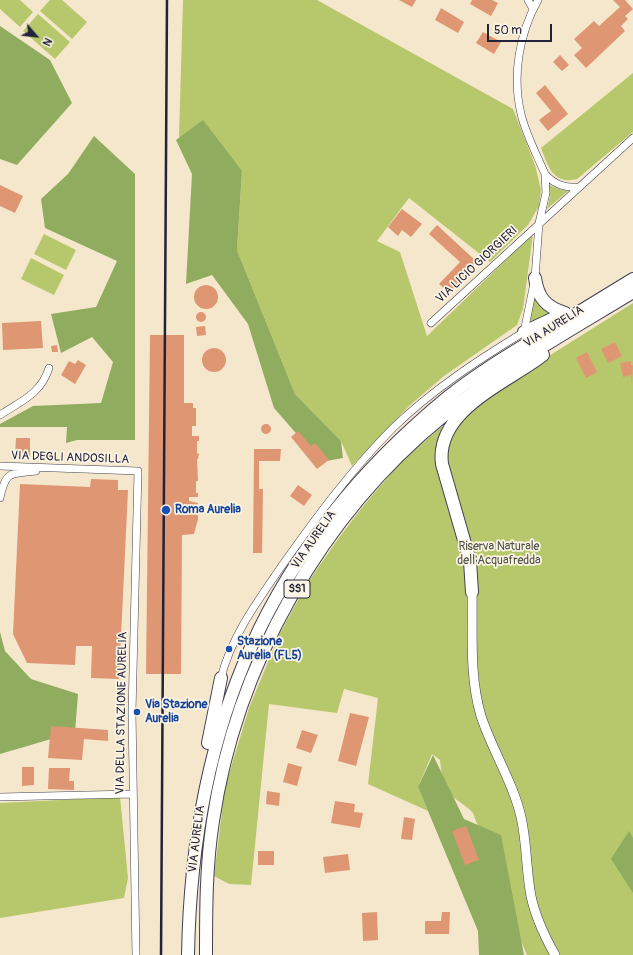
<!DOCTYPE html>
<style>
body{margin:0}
#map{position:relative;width:633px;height:955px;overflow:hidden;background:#f5e7cc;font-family:Pangolin,sans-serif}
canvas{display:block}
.north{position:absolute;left:16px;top:16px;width:40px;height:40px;-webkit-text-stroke:3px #fcf5e5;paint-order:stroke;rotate:118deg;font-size:11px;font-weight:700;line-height:16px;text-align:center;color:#22223b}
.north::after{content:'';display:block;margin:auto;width:14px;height:18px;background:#22223b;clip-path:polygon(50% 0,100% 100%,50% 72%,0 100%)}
.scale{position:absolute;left:487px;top:24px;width:65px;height:18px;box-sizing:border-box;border:2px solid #22223b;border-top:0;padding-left:5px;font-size:12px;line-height:14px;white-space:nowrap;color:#22223b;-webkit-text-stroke:3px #fcf5e5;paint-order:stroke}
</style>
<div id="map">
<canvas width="633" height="955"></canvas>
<div class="north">N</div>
<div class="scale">50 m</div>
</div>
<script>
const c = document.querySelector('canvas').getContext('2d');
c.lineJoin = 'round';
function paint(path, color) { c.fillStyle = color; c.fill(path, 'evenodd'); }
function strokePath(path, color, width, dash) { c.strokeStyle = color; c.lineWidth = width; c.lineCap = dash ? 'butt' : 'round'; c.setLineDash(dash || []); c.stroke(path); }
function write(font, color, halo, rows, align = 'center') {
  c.font = font + ' Pangolin,sans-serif'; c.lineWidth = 3.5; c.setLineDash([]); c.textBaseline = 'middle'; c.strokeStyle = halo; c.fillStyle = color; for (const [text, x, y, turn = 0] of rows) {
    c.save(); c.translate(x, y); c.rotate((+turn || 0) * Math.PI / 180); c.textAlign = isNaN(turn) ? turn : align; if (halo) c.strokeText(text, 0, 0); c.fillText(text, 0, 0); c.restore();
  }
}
const green = new Path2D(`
 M0 0H20L33 12 20 27 0 9Z
 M50 0H62L87 22 72 39 40 11Z
 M183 0H317L513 109 535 165 541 190 539 206 528 225 490 262 409 198 377 241 400 252 427 336 533 234 523 309 517 325 444 376 409 406 352 466 341 441 295 394 237 250 242 171 179 137Z
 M38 14 70 42 55 59 23 31Z
 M633 73V132L577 179C553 185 548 166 541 148Z
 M548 184 555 188 568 191 547 209 550 197Z
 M44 234 76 250 66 270 34 254Z
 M31 258 64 275 54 295 21 279Z
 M533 296 541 308 551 314 530 326Z
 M633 303V955H527L518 934 473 813C467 806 460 803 453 797 444 788 441 772 440 760L432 754 418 787 428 811 368 784 378 698 344 689 337 713 269 704 251 885 229 884 214 876 225 787 249 708 280 633 308 582 338 539 364 505 402 461 440 428 465 414 552 354Z
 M120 797 128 878 124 898 0 918V803Z`);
const forest = new Path2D(`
 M0 26 50 60 72 103 17 165 0 159Z
 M203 120 242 171 237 250 295 394 341 441 343 458 321 462 274 408 248 324 212 275 186 284 192 174 176 140Z
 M94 136 135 174V440H77L66 443 67 427H0V424L33 406 101 403 113 362 92 337 61 353 51 314 96 307 117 261 45 228 41 199 68 174Z
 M0 632 5 651 31 679 78 694 75 732 0 754Z
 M433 755 464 819 501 835 524 955H479L478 931 418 787Z
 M629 831 633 838V893L611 859Z`);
const building = new Path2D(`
 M399 0H416L412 7Z
 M472 0H492L498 3 491 16 470 4Z
 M613 0H625L633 9 625 16 628 19 621 26 625 31 586 68 574 55 582 48 574 39 594 21 599 26 620 7Z
 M441 8 464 22 458 33 435 20Z
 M483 32 501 42 494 54 476 43Z
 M560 55 569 65 562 71 553 62Z
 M545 85 568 114 548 131 539 120 551 111 536 93Z
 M0 185 23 196 15 213 0 206Z
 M402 209 422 224 411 237 402 230 398 236 388 227Z
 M437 225 477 262 449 293 439 284 460 262 429 234Z
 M194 297a12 12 0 1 1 24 0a12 12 0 1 1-24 0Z
 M196 317a5 5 0 1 1 10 0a5 5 0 1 1-10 0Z
 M41 321 43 348 3 350 2 323Z
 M205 326 206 335 197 336 196 327Z
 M150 335H184V403H193V408H196V426H192V436H199V441H197V453L199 454 198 459H197L198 481H196V493H198V497H189V501L198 503V519L194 534 182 535 181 674H146Z
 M615 342 622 356 608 363 601 349Z
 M57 345 58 352H52L51 346Z
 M202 360a12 12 0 1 1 24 0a12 12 0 1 1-24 0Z
 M587 352 597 372 586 378 576 358Z
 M78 360 86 365 75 384 61 375 69 361 75 364Z
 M631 361V365H633L632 383 631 375 623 377 620 363Z
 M261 429a5 5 0 1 1 10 0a5 5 0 1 1-10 0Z
 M298 431 311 446 315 443 329 460 317 469 291 437Z
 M16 438H30V457L15 456Z
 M254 449H281L280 461H259V489H263L262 553H253Z
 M91 479 118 480V490H128L119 679 91 678 92 646H76L75 665 27 663 13 634 20 484 90 487Z
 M298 485 312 495 304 506 290 496Z
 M350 713 369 717 356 766 338 761Z
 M51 726 108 730V741L84 739 82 760 48 758Z
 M302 730 318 735 311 753 296 748Z
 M288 763 302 767 297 786 283 782Z
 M22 767H34V785L22 786Z
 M49 768H70L69 781H74V790L48 789Z
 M267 791 280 793 279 806 266 804Z
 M335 801 355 804 354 812 363 813 360 828 331 823Z
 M404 817 415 819 412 840 401 839Z
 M466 826 479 860 465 865 452 831Z
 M258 851H274V865H258Z
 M348 854 350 870 325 873 323 857Z
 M377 912 378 940 363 941 362 913Z
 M442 912H450L449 934H425V921H441Z`);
const street = new Path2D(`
 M528 0 533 9
 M538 0C519 34 512 76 521 114 526 135 537 155 545 174 555 185 565 188 579 187
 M431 323 633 138
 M0 415C21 401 41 394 49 368
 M0 466 138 471 132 712 136 955
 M0 498C6 470 10 474 36 471
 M221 678C231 637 257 602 281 567 315 519 351 470 393 428 432 390 478 360 524 332L535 278 539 223 546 193 545 174
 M0 797 132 794`);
const secondary = new Path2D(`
 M472 592C473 632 469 676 481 716 492 750 513 782 521 817 527 843 526 870 531 896 535 916 545 937 555 955`);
const highway = new Path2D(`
 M535 278C538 298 546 307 565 313
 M524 332 565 313
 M472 592 470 561 442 464C435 410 507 383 543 355
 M208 743 221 678
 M188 955C192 724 268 545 448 397 474 376 502 359 530 342 564 321 599 300 633 279
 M206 955C206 910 206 865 213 821 236 665 321 515 443 416 502 368 569 331 633 292`);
const rail = new Path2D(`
 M161 955 167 0`);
const markers = [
 [166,510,5,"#1a4fb4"],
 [229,649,4,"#1a4fb4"],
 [137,712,4,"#1a4fb4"]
];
const shields = [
 [297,589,26]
];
const shieldNames = [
 ["SS1",297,589]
];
const streetNames = [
 ["VIA LICIO GIORGIERI",477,265,-43],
 ["VIA AURELIA",554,327,-32],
 ["VIA DEGLI ANDOSILLA",70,458,2],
 ["VIA AURELIA",314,540,-55],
 ["VIA DELLA STAZIONE AURELIA",122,713,-89],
 ["VIA AURELIA",197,839,-83]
];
const transitNames = [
 ["Roma Aurelia",175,510],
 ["Stazione",237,642],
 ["Aurelia (FL5)",237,656],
 ["Via Stazione",145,705],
 ["Aurelia",145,719]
];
const parkNames = [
 ["Riserva Naturale",499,547],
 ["dell'Acquafredda",499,561]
];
paint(green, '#b6c86b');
paint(forest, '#90ac5f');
paint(building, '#df9673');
strokePath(street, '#424051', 8);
strokePath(secondary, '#424051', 10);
strokePath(highway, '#424051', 14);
strokePath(street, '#fff', 7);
strokePath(secondary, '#fff', 9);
strokePath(highway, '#fff', 12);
strokePath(rail, '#22223b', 2.5);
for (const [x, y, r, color] of markers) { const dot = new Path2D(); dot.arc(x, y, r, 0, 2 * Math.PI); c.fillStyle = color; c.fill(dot); strokePath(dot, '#fcf5e5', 1.5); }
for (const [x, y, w] of shields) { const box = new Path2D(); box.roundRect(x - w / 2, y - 9, w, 18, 3); c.fillStyle = '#fcf5e5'; c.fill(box); strokePath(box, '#22223b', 1); }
write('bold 11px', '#22223b', null, shieldNames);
write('12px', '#22223b', '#fcf5e5', streetNames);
write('bold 12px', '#164399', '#fcf5e5', transitNames, 'left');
write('12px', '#4e5449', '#fcf5e5', parkNames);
</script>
